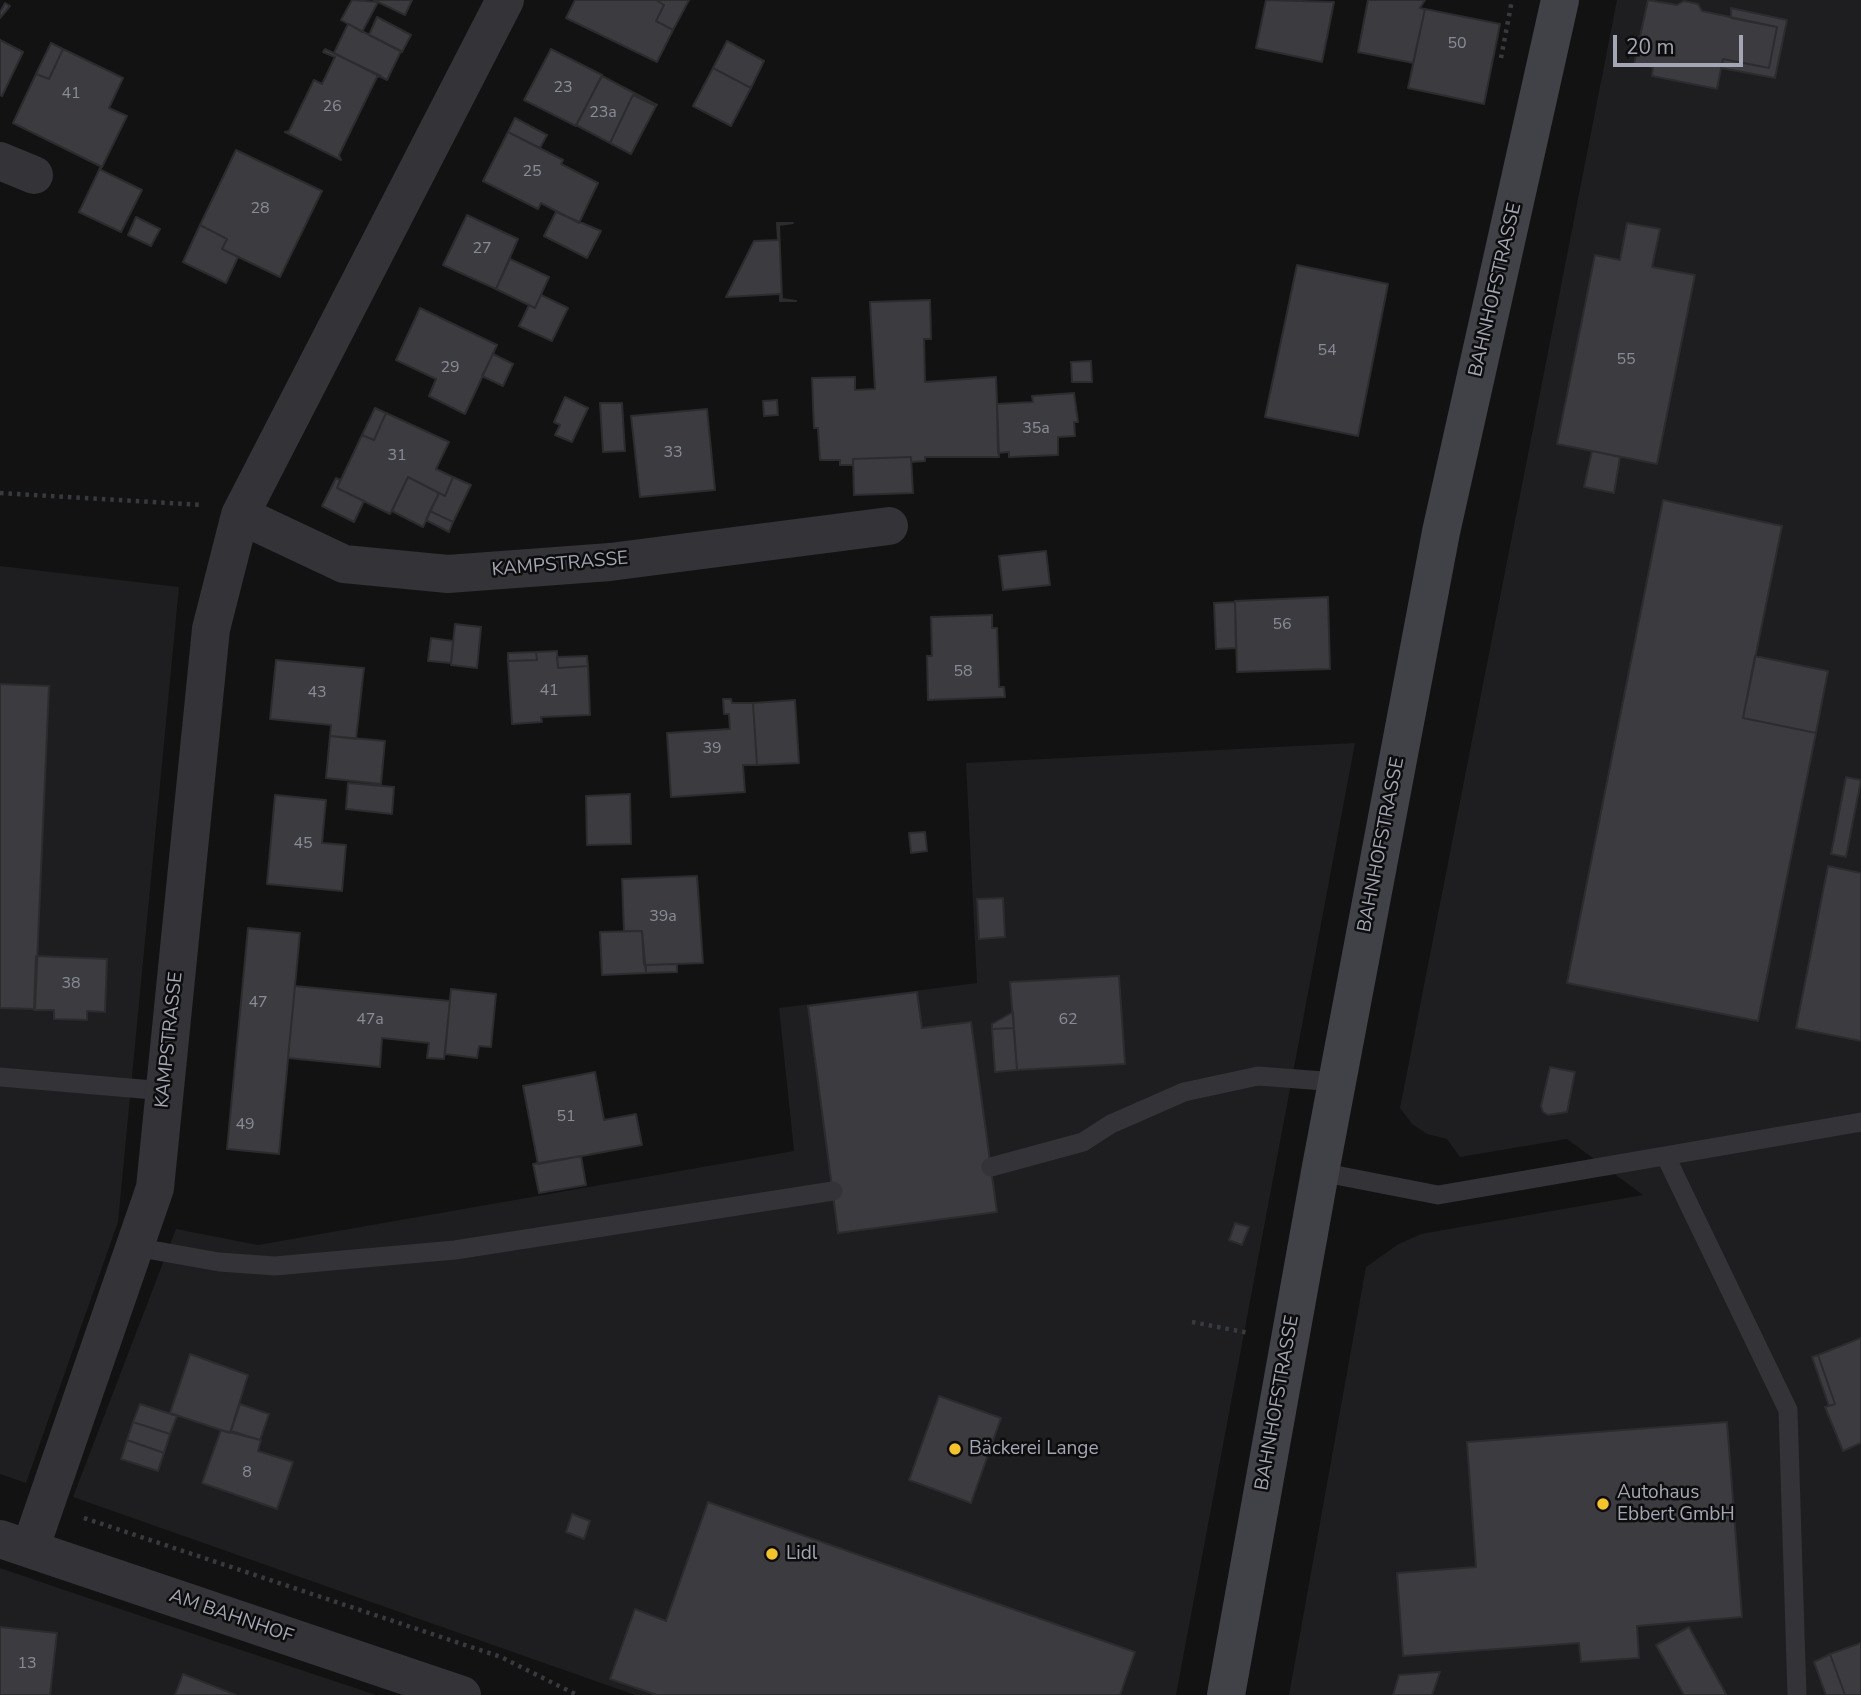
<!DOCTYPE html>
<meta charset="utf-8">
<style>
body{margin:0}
#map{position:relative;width:1861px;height:1695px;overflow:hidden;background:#121213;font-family:"Nunito Sans",sans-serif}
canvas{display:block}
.scale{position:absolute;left:1613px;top:35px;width:130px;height:32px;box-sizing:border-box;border:4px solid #a3a6b4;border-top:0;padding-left:9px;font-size:21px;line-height:24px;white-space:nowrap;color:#a3a6b4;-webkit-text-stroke:5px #0d0d0e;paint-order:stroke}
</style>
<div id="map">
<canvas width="1861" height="1695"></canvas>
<div class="scale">20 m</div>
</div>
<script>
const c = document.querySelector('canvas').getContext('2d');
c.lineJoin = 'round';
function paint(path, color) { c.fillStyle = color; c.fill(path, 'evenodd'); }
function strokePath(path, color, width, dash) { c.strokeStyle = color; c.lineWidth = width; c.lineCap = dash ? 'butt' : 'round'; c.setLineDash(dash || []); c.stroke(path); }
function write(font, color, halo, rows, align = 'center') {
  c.font = font + ' "Nunito Sans",sans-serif'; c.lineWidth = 5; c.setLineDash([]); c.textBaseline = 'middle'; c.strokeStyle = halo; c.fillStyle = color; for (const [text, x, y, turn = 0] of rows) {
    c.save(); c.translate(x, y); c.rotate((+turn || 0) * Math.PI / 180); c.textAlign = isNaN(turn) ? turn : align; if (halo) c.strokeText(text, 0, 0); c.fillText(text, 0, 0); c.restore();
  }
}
const built = new Path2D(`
 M1617 0H1861V1695H1289L1366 1267 1397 1245 1421 1234 1643 1195 1567 1139 1460 1157 1447 1139 1427 1134 1412 1124 1400 1108Z
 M0 566 179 587 118 1222 26 1483 0 1474Z
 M1355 743 1176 1695H635L73 1497 176 1229 258 1245 794 1151 779 1008 977 983 966 763Z
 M0 1568 229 1646 376 1695H0Z`);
const building = new Path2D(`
 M352 0 378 2 362 32 341 20Z
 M374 0H412L405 15Z
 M575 0H656L664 5 656 21 673 30 657 62 566 18Z
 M656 0H689L673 30 656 21 664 5Z
 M1266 0 1334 2 1322 62 1256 48Z
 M1368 0H1425L1420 8 1425 9 1413 63 1358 52Z
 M1648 0 1677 5 1684 1 1698 4 1702 11 1777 27 1769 68 1723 59 1717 89 1652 76 1653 67 1634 64Z
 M5 3 10 6 0 18V12Z
 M1731 8 1787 20 1775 78 1721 68 1723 59 1769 68 1777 27 1731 18Z
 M1425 9 1500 24 1484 104 1408 88Z
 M377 17 411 35 402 52 369 35Z
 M348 24 401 51 387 80 334 53Z
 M0 40 23 52 2 96 0 95Z
 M727 41 764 61 751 88 713 68Z
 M51 43 63 49 49 79 36 74Z
 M63 49 123 78 109 108 127 116 102 167 13 123 36 74 49 79Z
 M325 49 381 76 377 77 339 155 341 160 285 132 289 131 314 80 322 84 335 57 323 52Z
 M551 49 602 75 576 126 524 100Z
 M713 68 751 88 731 126 693 106Z
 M602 76 657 105 633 95 610 143 576 125Z
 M633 95 656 106 631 154 610 143Z
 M515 118 547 135 540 148 508 132Z
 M508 132 563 160 561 164 598 183 579 223 541 203 538 209 483 181Z
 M236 150 322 191 280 277 222 249 227 239 200 225Z
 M101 166V170L142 190 121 232 79 212Z
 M556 212 601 231 587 258 544 236Z
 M467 215 518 239 496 289 443 265Z
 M136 217 160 229 151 246 128 235Z
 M777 223H793L779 225 782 299 796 301H780V294L726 297 754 241 778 240Z
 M1627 223 1660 229 1652 267 1695 275 1657 464 1557 444 1595 255 1620 260Z
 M200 225 227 239 222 249 238 257 226 283 183 262Z
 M510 259 549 277 535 308 496 289Z
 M1297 265 1388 284 1358 436 1265 417Z
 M541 295 568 308 552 341 519 326 529 305 535 308Z
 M930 300 931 339H924L925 382 996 377 999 457H925V461L911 462V457L853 459V465H840V460H820L818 428H814L812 378 855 377V390L875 389 870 302Z
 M420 308 497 345 465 414 429 396 436 379 396 360Z
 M493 354 513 364 503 386 482 376Z
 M1091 361 1092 382H1072L1071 362Z
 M1074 393 1078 422H1074L1075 436 1058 437V455L1009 457V452L998 453 997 404 1033 402 1032 396Z
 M565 397 588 408 572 442 555 435 560 425 554 422Z
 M777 400 778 415 764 416 763 401Z
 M600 403H622L625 451 603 452Z
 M375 408 386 413 374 440 362 435Z
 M707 409 715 490 640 497 631 416Z
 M386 413 449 442 436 469 453 477 445 496 408 477 390 514 337 488 362 435 374 440Z
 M1592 451 1620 457 1614 493 1584 487Z
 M911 457 913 493 854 495 853 459Z
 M408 477 439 493 423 527 392 511Z
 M453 477 471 485 453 522 430 511 439 493 445 496Z
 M336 478 340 480 337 488 364 501 354 522 322 506Z
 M1663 500 1782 526 1743 718 1816 733 1758 1021 1567 983Z
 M430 511 453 522 449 532 426 520Z
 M1046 551 1050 585 1003 590 999 556Z
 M1328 597 1330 669 1237 672 1235 601Z
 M1235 602 1236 648 1216 649 1214 603Z
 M992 615V628H997L999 687H1004L1005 697 928 700 927 656H932L931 617Z
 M455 624 481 627 477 668 451 665Z
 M431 638 453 641 451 663 428 661Z
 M557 651 558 668 588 666 590 715 541 717 542 722 512 724 508 661 537 660 536 652Z
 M536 652 537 660 508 661V653Z
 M587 656 588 666 558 668 557 657Z
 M1755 656 1828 671 1816 733 1743 718Z
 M276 660 364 668 356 739 330 736 331 725 270 719Z
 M0 684 49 686 35 1009 0 1008Z
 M723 699H731L732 703H753L757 765H743L745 792 671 797 667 733 730 729 729 714H724Z
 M795 700 799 763 757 765 753 703Z
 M330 736 385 741 381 784 326 778Z
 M1846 777 1861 780 1846 857 1831 854Z
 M348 783 394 787 392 814 346 809Z
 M630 794 631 844 587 845 586 796Z
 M275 795 326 800 322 843 346 845 342 891 267 884Z
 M925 832 927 851 911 853 909 833Z
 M1828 866 1861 873V1041L1796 1028Z
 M697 876 703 963 644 965 642 931H624L622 879Z
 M1003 898 1005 937 979 939 977 899Z
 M248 928 300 933 279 1154 227 1149Z
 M642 931 646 973 602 975 600 932Z
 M36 956 107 959 105 1012 87 1011V1020L54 1019V1010H34Z
 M677 964V972L646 973V965Z
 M1119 976 1125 1064 1017 1070 1010 982Z
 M295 986 450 1001 444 1059 427 1058 429 1043 382 1038 380 1067 288 1058Z
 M451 989 496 994 491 1047 479 1046 477 1058 445 1054Z
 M917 992 922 1028 971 1022 997 1212 838 1233 808 1006Z
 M1013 1012 1014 1028 992 1029V1024Z
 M1014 1028 1017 1070 995 1072 992 1029Z
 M1550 1067 1575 1072 1567 1112 1548 1115 1543 1112 1541 1106Z
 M595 1072 604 1120 636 1114 642 1145 538 1164 523 1086Z
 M581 1156 586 1185 539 1193 533 1164Z
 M1235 1223 1249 1227 1242 1245 1229 1240Z
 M1861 1338V1443L1843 1451 1825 1407 1835 1404 1818 1355Z
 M190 1354 248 1375 230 1433 170 1413Z
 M1818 1355 1835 1404 1829 1406 1812 1357Z
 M939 1396 1001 1418 971 1503 909 1480Z
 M140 1404 177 1416 170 1434 133 1422Z
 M240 1404 269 1414 260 1440 231 1431Z
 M133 1422 170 1434 164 1453 127 1440Z
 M1727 1422 1742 1617 1637 1626 1639 1658 1581 1662 1579 1643 1403 1656 1397 1573 1476 1567 1467 1442Z
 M221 1430 261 1440 258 1451 293 1462 277 1509 202 1483Z
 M127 1440 164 1453 158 1471 121 1459Z
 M708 1502 1135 1652 1120 1695H657L610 1679 635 1609 666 1621Z
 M572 1514 590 1521 584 1539 566 1532Z
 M0 1627 57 1633 50 1695H0Z
 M1689 1627 1726 1694 1724 1695H1684L1656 1645Z
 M1861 1643V1695H1845L1830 1654Z
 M1830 1654 1845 1695H1826L1814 1662Z
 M1440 1672 1432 1695H1393L1399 1675Z
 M183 1674 236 1695H175Z`);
const path = new Path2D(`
 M1501 58 1512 0
 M0 493 202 505
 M1192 1322 1249 1333
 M84 1518 501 1657 577 1695`);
const service = new Path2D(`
 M0 1077 165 1091
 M1666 1157 1788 1410 1797 1695
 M991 1167 1083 1142 1111 1124 1184 1092 1258 1076 1337 1082
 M1320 1172 1438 1195 1861 1122
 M135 1247 219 1262 275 1266 455 1250 833 1191`);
const minor = new Path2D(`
 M0 161 34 175
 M240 515 344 564 448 574 610 562 889 526
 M0 1539 462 1695
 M30 1549 155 1188 211 629 240 515 505 0`);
const secondary = new Path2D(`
 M1226 1695 1320 1172 1441 532 1560 0`);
const markers = [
 [955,1449,7,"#f5c428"],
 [1603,1504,7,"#f5c428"],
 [772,1554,7,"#f5c428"]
];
const numberNames = [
 ["50",1457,44],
 ["23",563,88],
 ["41",71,94],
 ["26",332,107],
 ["23a",603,113],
 ["25",532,172],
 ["28",260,209],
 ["27",482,249],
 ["54",1327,351],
 ["55",1626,360],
 ["29",450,368],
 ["35a",1036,429],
 ["33",673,453],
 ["31",397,456],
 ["56",1282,625],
 ["58",963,672],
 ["41",549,691],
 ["43",317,693],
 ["39",712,749],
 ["45",303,844],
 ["39a",663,917],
 ["38",71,984],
 ["47",258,1003],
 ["47a",370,1020],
 ["62",1068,1020],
 ["51",566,1117],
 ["49",245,1125],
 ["8",247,1473],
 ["13",27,1664]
];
const streetNames = [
 ["BAHNHOFSTRASSE",1496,290,-77],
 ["KAMPSTRASSE",560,565,-5],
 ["BAHNHOFSTRASSE",1382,845,-79],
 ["KAMPSTRASSE",170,1040,-84],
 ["BAHNHOFSTRASSE",1278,1403,-80],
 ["AM BAHNHOF",231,1617,19]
];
const poiNames = [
 ["Bäckerei Lange",969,1449],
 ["Autohaus",1617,1493],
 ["Ebbert GmbH",1617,1515],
 ["Lidl",786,1554]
];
paint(built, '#1e1e20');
paint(building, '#3c3c40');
strokePath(building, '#2c2c2f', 2);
strokePath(path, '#393a3f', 4.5, [3.5, 5]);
strokePath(service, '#333338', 19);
strokePath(minor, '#333338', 38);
strokePath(secondary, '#414248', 38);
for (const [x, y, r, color] of markers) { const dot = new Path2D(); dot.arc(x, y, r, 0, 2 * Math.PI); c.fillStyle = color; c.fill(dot); strokePath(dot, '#0d0d0e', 2.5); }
write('16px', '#898c97', null, numberNames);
write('19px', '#a3a6b4', '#0d0d0e', streetNames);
write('19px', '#a3a6b4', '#0d0d0e', poiNames, 'left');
</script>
